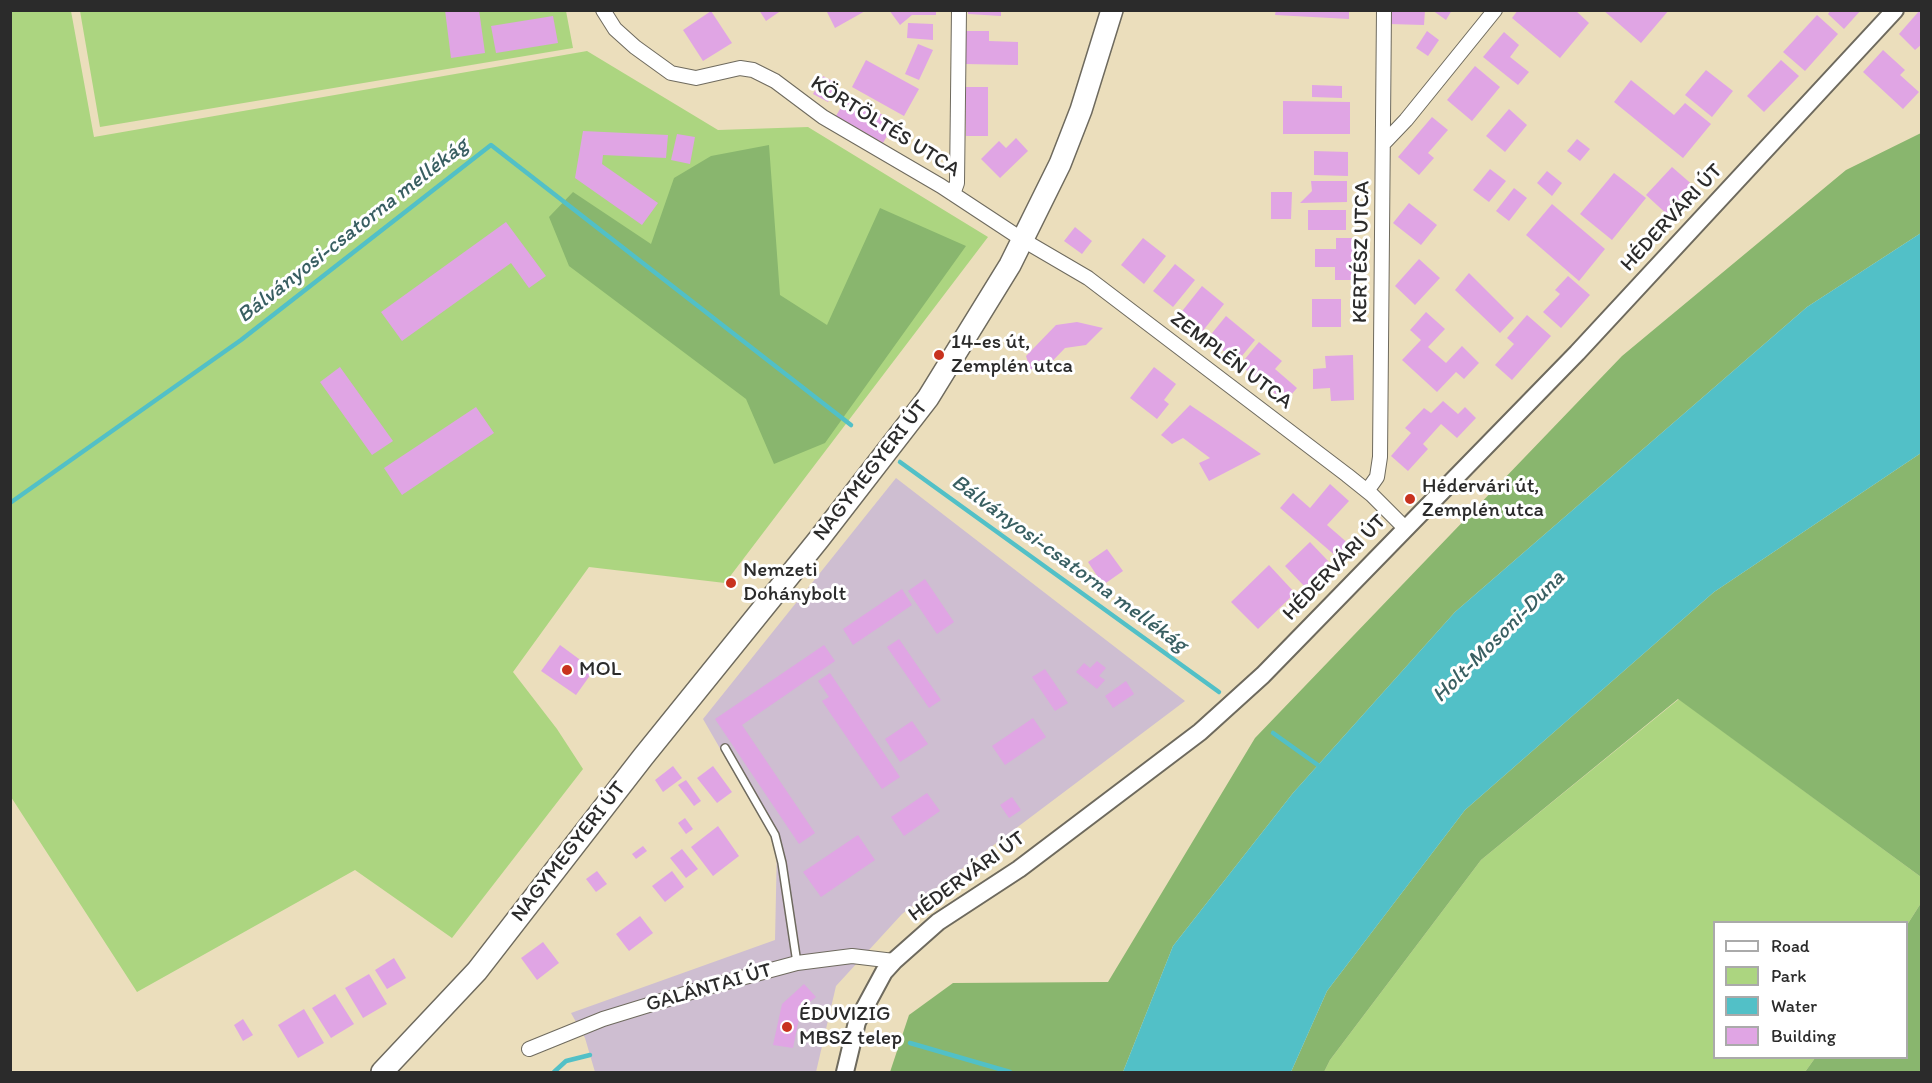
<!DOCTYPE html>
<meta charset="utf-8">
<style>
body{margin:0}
#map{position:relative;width:1932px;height:1083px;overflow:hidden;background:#ebdebc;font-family:Itim,sans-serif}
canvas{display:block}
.frame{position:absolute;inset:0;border:12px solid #2b2b2b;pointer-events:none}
.legend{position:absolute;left:1713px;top:921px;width:195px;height:138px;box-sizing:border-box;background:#fff;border:2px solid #aaa;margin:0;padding:8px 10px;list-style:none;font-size:18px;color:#2b2b2b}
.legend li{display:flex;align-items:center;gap:12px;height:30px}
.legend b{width:30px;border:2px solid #aaa}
</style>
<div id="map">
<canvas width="1932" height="1083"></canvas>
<div class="frame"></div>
<ul class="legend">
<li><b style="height:8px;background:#fff"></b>Road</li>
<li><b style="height:16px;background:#acd580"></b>Park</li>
<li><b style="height:16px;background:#52c0c7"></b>Water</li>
<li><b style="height:16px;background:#e0a5e4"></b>Building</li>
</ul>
</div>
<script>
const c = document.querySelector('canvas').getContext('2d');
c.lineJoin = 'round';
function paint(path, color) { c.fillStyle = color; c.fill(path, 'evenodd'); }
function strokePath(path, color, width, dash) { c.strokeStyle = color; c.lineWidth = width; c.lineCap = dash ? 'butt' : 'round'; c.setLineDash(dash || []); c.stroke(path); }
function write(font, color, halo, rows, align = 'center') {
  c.font = font + ' Itim,sans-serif'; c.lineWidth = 6; c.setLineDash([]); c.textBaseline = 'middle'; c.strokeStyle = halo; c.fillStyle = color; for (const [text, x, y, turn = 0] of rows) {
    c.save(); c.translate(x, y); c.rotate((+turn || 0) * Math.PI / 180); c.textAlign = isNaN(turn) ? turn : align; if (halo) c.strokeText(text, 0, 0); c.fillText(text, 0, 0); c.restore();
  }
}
const industrial = new Path2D(`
 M896 478 1185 701 902 914 836 986 816 1072H595L585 1038 571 1013 775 940 777 847 703 719Z`);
const green = new Path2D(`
 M11 11H71L94 137 587 51 718 130 808 127 988 237 725 583 589 567 513 672 557 729 583 769 452 938 355 870 137 992 11 797Z
 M80 11H566L573 48 100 127Z
 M1679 699 1921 877V903L1907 925 1906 922H1714V1058H1815L1805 1072H1324L1330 1060 1481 860Z`);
const forest = new Path2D(`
 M1921 133V233L1807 307 1455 612 1293 793 1173 946 1123 1072H890L909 1015 953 983 1108 982 1255 738 1622 356 1846 170Z
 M769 145 780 295 827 325 880 208 966 246 825 443 774 464 746 399 569 266 549 217 573 192 651 244 674 178 711 156Z
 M1921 453V877L1678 699 1481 860 1330 1060 1324 1072H1291L1327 991 1465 810 1714 592Z
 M1921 903V1072H1805L1815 1058H1906L1907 925Z`);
const water = new Path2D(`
 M1921 233V453L1714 592 1465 810 1327 991 1291 1072H1123L1173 946 1293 793 1455 612 1807 307Z`);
const stream = new Path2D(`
 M900 462 1219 692
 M10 503 241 340 491 145 851 425
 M1273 733 1322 768
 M910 1043 1010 1072
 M554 1072 566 1061 590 1055`);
const building = new Path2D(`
 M445 10H479L485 53 451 58Z
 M759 10H782L766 21Z
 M829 10H867L835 28 827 12Z
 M889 10H936V15H912L900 25Z
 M968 10H1001V16L968 14Z
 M1276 10H1349V19L1275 15Z
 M1390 10H1425L1424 25 1389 24Z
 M1432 10H1452L1446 20Z
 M1518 10H1575L1589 23 1560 58 1512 18Z
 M1603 10H1669L1641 43Z
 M1831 10H1861L1844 29 1828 14Z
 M1920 10 1922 44 1915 50 1899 34Z
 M711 11 732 43 703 61 683 30Z
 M1817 15 1838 34 1805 71 1783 52Z
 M553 16 558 43 496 53 491 26Z
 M908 23 933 24V40L907 38Z
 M965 31H989V41L1018 42V65L965 64Z
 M1427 31 1439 40 1428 56 1416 48Z
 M1504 32 1519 45 1510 57 1529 72 1518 85 1483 57Z
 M918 44 933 50 919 80 905 74Z
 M1883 50 1905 70 1900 75 1919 92 1903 109 1863 72Z
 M866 60 919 89 904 116 852 87Z
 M1781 60 1799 76 1764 112 1747 96Z
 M1475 66 1500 87 1472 121 1447 100Z
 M1706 70 1733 91 1712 117 1685 95Z
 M823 76 838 84 828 102 813 94Z
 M1631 80 1674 115 1685 103 1711 124 1683 158 1614 102Z
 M1312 85 1342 86V98L1312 97Z
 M965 87H988V136H966Z
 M848 95 895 122 883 143 836 116Z
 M1283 101 1350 102V134H1283Z
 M1509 109 1527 125 1505 152 1486 136Z
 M1432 117 1448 130 1428 153 1434 158 1419 175 1398 157Z
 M583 131 668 135 666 158 603 155 602 164 658 203 642 225 575 178Z
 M677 134 695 137 690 164 671 160Z
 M1016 138 1028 151 1000 178 981 159 999 141 1006 148Z
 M1577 139 1590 149 1580 161 1567 151Z
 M1314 151 1348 152V176L1314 175Z
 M1672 167 1695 187 1669 216 1646 195Z
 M1490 169 1506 181 1489 202 1473 190Z
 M1547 171 1562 183 1552 196 1537 183Z
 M1614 173 1646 198 1612 240 1580 214Z
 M1311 181H1347V202L1300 203 1312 191Z
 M1514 188 1527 198 1509 221 1496 211Z
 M1271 192H1292L1291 219H1271Z
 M1409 203 1437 225 1421 245 1393 223Z
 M1552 204 1605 249 1579 281 1526 235Z
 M1308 210H1346V230H1308Z
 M506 222 546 276 529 288 511 263 402 341 381 312Z
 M1075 227 1092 241 1082 254 1064 241Z
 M1143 238 1166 256 1144 284 1121 265Z
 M1336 238H1358V280H1335V267H1315V249H1336Z
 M1419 259 1440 278 1415 305 1395 286Z
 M1175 264 1195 280 1173 307 1153 291Z
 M1469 273 1514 318 1500 333 1455 290Z
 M1568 276 1590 295 1561 328 1543 312 1560 294 1555 290Z
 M1202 286 1224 304 1202 332 1179 315Z
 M1312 299H1341V327H1312Z
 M1426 312 1445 329 1428 347 1446 363 1462 346 1479 363 1464 379 1456 372 1437 392 1402 360 1421 340 1410 330Z
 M1527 315 1551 336 1512 380 1495 365 1514 344 1507 338Z
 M1226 316 1255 340 1237 362 1208 338Z
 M1077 322 1103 328 1086 345 1065 348 1042 372 1030 369 1026 356 1056 325Z
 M1259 342 1282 361 1275 369 1297 388 1285 402 1240 365Z
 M1353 355 1354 400 1331 401 1330 388 1313 389V369L1326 368 1325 356Z
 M340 367 393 441 372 455 320 382Z
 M1154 367 1176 384 1164 400 1169 404 1157 419 1130 398Z
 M1443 401 1458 414 1465 407 1476 418 1457 438 1441 424 1423 444 1428 449 1408 471 1391 456 1411 433 1405 428 1424 408 1431 413Z
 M1190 405 1221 426 1261 454 1209 481 1199 463 1210 458 1183 438 1172 444 1161 435Z
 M476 407 494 433 402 495 384 468Z
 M1330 484 1349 501 1327 525 1357 551 1345 564 1280 508 1293 493 1310 508Z
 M1310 542 1330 563 1305 587 1285 566Z
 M1107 549 1123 571 1103 585 1088 562Z
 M1269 565 1295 593 1258 629 1231 602Z
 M925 579 954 622 937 634 908 591Z
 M902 589 912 605 853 645 843 629Z
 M899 639 941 700 929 708 887 647Z
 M560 645 594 670 576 695 541 671Z
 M824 645 835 661 742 725 815 833 799 844 715 719Z
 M1097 661 1106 668 1099 676 1105 680 1097 689 1076 672 1084 663 1090 668Z
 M1045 669 1068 703 1055 711 1032 677Z
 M830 673 900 777 882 789 822 701 829 697 818 681Z
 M1126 681 1134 694 1113 708 1105 696Z
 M1033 718 1046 737 1005 765 992 746Z
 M912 721 928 744 900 762 885 739Z
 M673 766 682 778 663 792 655 780Z
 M713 766 732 792 717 803 697 778Z
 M686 780 701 801 694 806 678 785Z
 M927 793 940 811 904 836 891 817Z
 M1012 797 1021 810 1009 818 1000 805Z
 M685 818 693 829 686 834 678 823Z
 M718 826 739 856 713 876 691 847Z
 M858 835 875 860 821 897 803 872Z
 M643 846 647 851 636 859 632 854Z
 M682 849 698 869 686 878 670 858Z
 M597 871 607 884 596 892 586 879Z
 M672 871 684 887 665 902 652 886Z
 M640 916 653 933 629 951 616 934Z
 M543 942 559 963 537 980 521 958Z
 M394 958 406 978 387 989 375 970Z
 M369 974 387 1004 363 1018 345 988Z
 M804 984 816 997 801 1009 793 1048 773 1045 782 1004Z
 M335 994 354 1024 331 1038 312 1008Z
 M304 1009 324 1043 298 1058 278 1025Z
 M243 1019 253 1035 243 1041 234 1025Z`);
const service = new Path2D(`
 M725 748 775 835 782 863 797 963`);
const minor = new Path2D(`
 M603 10 615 29 635 47 671 73 696 78 740 68 753 70 775 81 823 117 941 186 1023 240 1088 278 1347 475 1372 495 1405 528
 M1384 143 1406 120 1495 10
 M953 194 957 183 959 10
 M1367 491 1377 477 1380 457 1384 10
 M529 1049 603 1019 704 988 797 963 852 956 894 961`);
const tertiary = new Path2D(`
 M845 1072 857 1022 884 972 894 961 938 922 1019 869 1200 732 1263 675 1577 353 1895 10`);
const primary = new Path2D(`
 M382 1072 477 971 643 757 819 539 928 398 1010 265 1060 164 1081 110 1112 10`);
const markers = [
 [939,355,6,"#c8321e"],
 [1410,499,6,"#c8321e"],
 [731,583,6,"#c8321e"],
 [567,670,6,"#c8321e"],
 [787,1027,6,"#c8321e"]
];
const streetNames = [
 ["KÖRTÖLTÉS UTCA",885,127,32],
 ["HÉDERVÁRI ÚT",1672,218,-47],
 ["KERTÉSZ UTCA",1362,252,-89],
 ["ZEMPLÉN UTCA",1231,361,37],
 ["NAGYMEGYERI ÚT",871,471,-52],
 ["HÉDERVÁRI ÚT",1335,568,-46],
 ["NAGYMEGYERI ÚT",569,852,-52],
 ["HÉDERVÁRI ÚT",967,877,-36],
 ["GALÁNTAI ÚT",709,988,-16]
];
const poiNames = [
 ["14-es út,",951,343],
 ["Zemplén utca",951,367],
 ["Hédervári út,",1422,487],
 ["Zemplén utca",1422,511],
 ["Nemzeti",743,571],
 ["Dohánybolt",743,595],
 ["MOL",579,670],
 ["ÉDUVIZIG",799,1015],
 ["MBSZ telep",799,1039]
];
const waterNames = [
 ["Bálványosi-csatorna mellékág",353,231,-38],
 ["Bálványosi-csatorna mellékág",1069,564,36],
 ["Holt-Mosoni-Duna",1499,637,-45]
];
paint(industrial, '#cebed1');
paint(green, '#acd580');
paint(forest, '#89b66e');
paint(water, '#52c0c7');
strokePath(stream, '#52c0c7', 4.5);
paint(building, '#e0a5e4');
strokePath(service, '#6e6a5e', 10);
strokePath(minor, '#6e6a5e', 16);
strokePath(tertiary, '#6e6a5e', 20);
strokePath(primary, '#6e6a5e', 24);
strokePath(service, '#fff', 7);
strokePath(minor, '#fff', 14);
strokePath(tertiary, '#fff', 16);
strokePath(primary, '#fff', 21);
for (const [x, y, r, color] of markers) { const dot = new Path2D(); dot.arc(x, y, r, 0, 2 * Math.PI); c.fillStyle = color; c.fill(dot); strokePath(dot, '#fff', 2); }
write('21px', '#2b2b2b', '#fff', streetNames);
write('21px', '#2b2b2b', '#fff', poiNames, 'left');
write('italic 22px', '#395f62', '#fff', waterNames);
</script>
